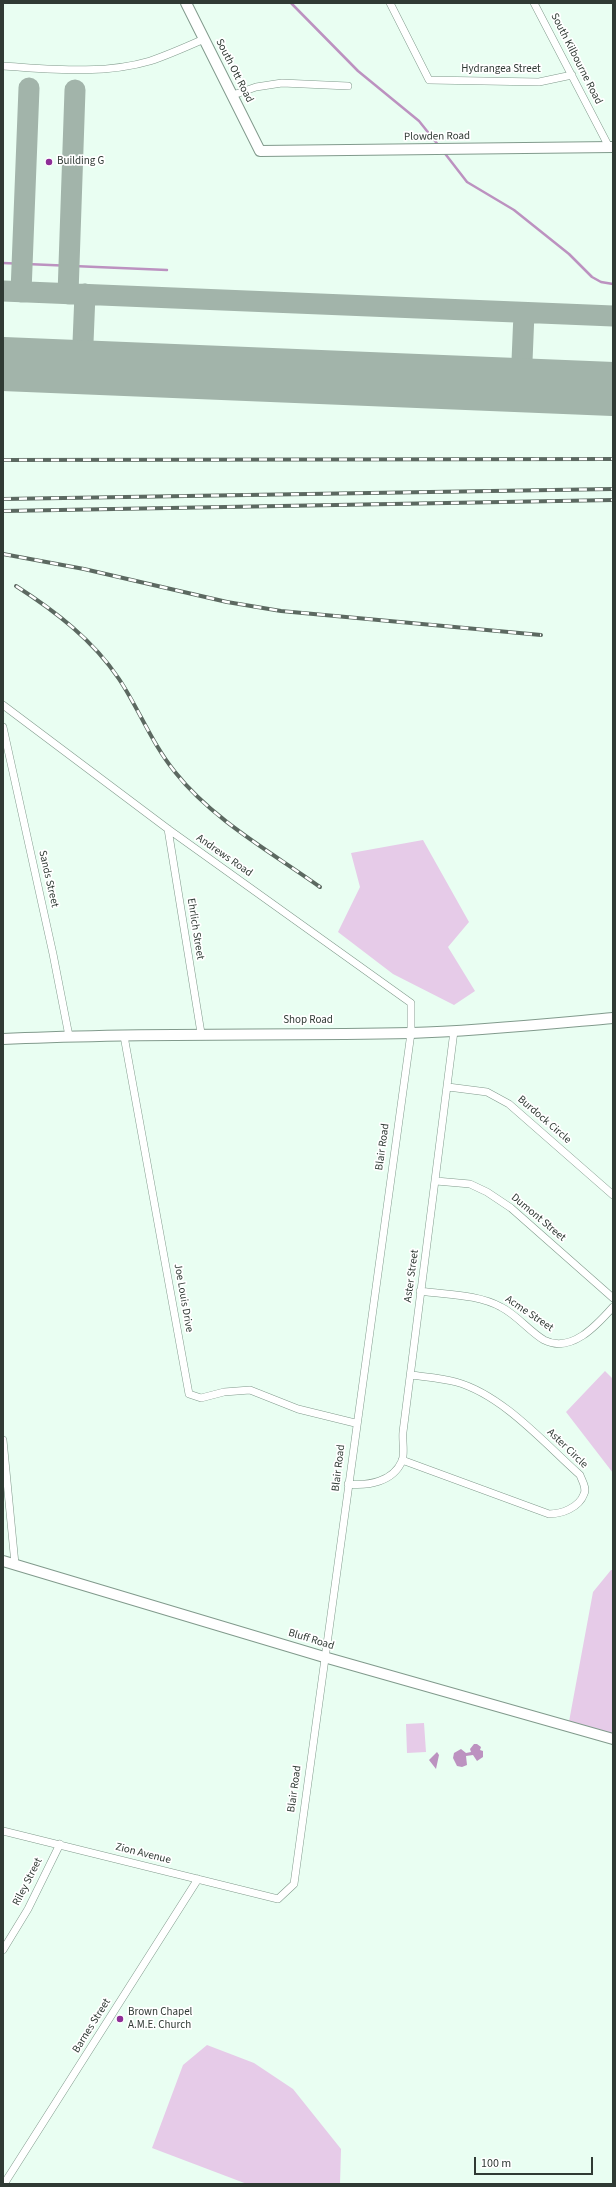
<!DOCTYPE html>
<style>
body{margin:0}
#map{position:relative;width:616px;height:2187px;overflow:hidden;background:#e9fef2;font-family:"Source Sans 3",sans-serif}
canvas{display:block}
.frame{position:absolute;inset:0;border:4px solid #303a34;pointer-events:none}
.scale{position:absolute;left:474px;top:2157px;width:119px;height:18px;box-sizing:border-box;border:2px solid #303a34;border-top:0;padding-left:5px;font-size:12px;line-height:14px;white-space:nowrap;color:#303a34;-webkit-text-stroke:3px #fff;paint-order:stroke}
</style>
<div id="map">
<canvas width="616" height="2187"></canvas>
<div class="frame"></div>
<div class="scale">100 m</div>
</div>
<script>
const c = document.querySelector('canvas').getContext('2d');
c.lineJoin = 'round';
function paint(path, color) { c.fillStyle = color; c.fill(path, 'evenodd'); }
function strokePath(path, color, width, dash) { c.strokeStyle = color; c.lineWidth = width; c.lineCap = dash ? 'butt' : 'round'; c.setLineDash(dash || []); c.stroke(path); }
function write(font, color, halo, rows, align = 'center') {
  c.font = font + ' "Source Sans 3",sans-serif'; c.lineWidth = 3.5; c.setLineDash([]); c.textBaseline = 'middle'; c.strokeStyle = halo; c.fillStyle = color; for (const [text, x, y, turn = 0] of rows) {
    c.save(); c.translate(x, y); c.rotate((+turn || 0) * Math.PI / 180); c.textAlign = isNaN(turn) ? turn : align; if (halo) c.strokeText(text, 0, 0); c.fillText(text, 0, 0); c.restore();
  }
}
const green = new Path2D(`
 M423 840 469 922 448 947 475 991 454 1005 393 974 338 932 360 887 351 853Z
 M605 1371 613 1379V1473L566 1412Z
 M611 1570H613V1739L568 1727 593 1592Z
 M424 1723 426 1752 407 1753 406 1724Z
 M207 2045 254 2063 293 2089 341 2149 340 2184H247L152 2148 183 2065Z`);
const water = new Path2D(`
 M474 1744H477L481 1747 480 1750 483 1751V1757L477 1761 473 1755 466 1756 467 1765 462 1767 457 1766 453 1758 454 1753 461 1749 466 1753 471 1752 470 1749Z
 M437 1752 439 1755 436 1769 429 1760Z`);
const stream = new Path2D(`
 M291 3 358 71 419 121 439 146
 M443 151 467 182 514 210 569 254 592 277 601 282 613 284
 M3 263 167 270`);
const taxiway = new Path2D(`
 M3 291 613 316
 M21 292 29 88
 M68 294 75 90
 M82 367 85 294
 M521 385 524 313`);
const runway = new Path2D(`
 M3 364 613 389`);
const street = new Path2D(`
 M390 3 429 80 539 82 572 75
 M534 3 609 147
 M3 66C51 69 103 75 150 61 168 55 186 47 204 39
 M233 95 256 87 282 83 348 86
 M3 705 168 829 411 1003V1033L294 1884 278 1899 3 1831
 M3 727 53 954 69 1036
 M168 829 201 1033
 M124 1036 189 1394 201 1398 224 1392 250 1390 298 1409 355 1423
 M448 1087 487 1092 509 1104 613 1195
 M436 1181 470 1184 487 1192 511 1208 613 1298
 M420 1291C447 1295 477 1294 501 1307 517 1315 530 1332 544 1340 571 1354 597 1325 613 1307
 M3 1440 15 1564
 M402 1460 549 1514C561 1514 579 1508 584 1494 587 1488 582 1481 580 1475 545 1444 503 1395 456 1382 442 1378 426 1377 411 1375
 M348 1484C368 1486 393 1482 402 1461 405 1454 402 1440 403 1432L454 1031
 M3 1950 28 1909 60 1844
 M4 2184 198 1879`);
const secondary = new Path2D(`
 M186 3 260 151 613 147
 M3 1039C139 1032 275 1036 411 1033 478 1031 546 1024 613 1018
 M3 1561 324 1657 613 1739`);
const rail = new Path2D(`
 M3 460 613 459
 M3 499 613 489
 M3 511 613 500
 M3 554 84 569 227 602 281 611 541 635
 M16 586C55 611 93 640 119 679 139 709 152 744 175 772 213 820 271 852 320 887`);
const markers = [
 [49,162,4,"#8e2e97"],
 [120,2019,4,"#8e2e97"]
];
const streetNames = [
 ["South Kilbourne Road",576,59,63],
 ["Hydrangea Street",501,70],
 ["South Ott Road",234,71,63],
 ["Plowden Road",437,137,-1],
 ["Andrews Road",224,856,35],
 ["Sands Street",48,879,77],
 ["Ehrlich Street",195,929,81],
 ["Shop Road",308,1021],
 ["Burdock Circle",544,1120,41],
 ["Blair Road",383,1147,-82],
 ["Dumont Street",538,1218,40],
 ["Aster Street",412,1276,-82],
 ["Joe Louis Drive",183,1298,80],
 ["Acme Street",529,1314,34],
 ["Aster Circle",567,1449,44],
 ["Blair Road",339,1468,-83],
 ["Bluff Road",311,1640,17],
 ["Blair Road",295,1789,-82],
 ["Zion Avenue",143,1854,14],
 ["Riley Street",28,1882,-63],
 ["Barnes Street",92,2026,-58]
];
const poiNames = [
 ["Building G",57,162],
 ["Brown Chapel",128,2013],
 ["A.M.E. Church",128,2026]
];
paint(green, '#e6cbe8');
paint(water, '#bc92c0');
strokePath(stream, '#bc92c0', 2.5);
strokePath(taxiway, '#a2b4aa', 21);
strokePath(runway, '#a2b4aa', 54);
strokePath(street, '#819a8c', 8);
strokePath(secondary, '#819a8c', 12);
strokePath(street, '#fff', 7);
strokePath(secondary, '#fff', 10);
strokePath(rail, '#5c6961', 4);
strokePath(rail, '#fff', 2.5, [8]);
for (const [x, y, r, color] of markers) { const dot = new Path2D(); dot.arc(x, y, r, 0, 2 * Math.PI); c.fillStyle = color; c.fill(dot); strokePath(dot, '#fff', 1.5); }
write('11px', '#303a34', '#fff', streetNames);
write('11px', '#303a34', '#fff', poiNames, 'left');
</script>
